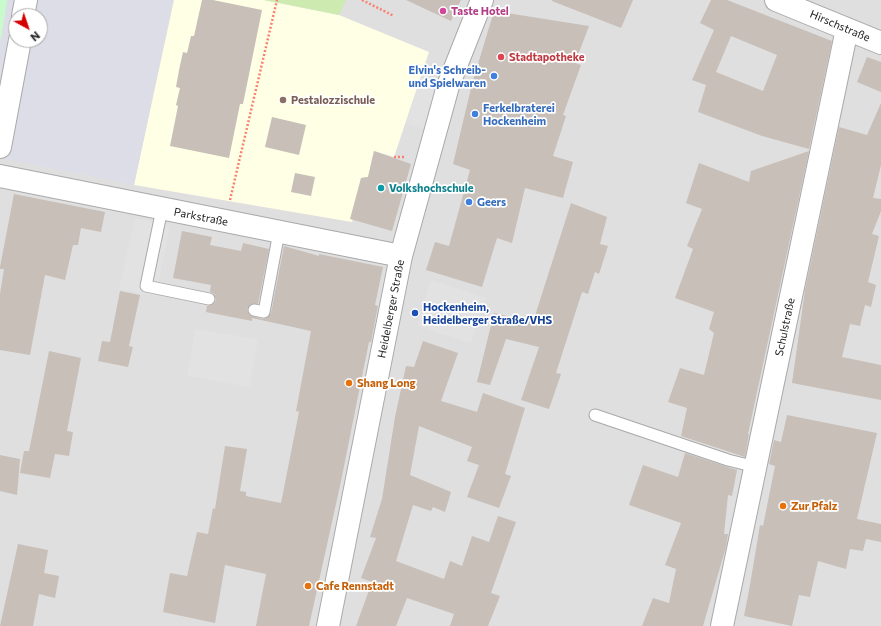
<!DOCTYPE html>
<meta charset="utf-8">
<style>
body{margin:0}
#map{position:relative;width:881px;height:626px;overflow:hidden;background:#f2efe9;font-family:Commissioner,sans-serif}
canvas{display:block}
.north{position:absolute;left:8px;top:8px;width:40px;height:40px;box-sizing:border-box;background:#fff;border:1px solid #a7a7a7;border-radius:50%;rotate:140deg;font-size:11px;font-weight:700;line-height:16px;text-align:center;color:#222}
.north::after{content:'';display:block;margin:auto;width:14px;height:18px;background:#d40000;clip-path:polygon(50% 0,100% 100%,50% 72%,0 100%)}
</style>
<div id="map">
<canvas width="881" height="626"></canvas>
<div class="north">N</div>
</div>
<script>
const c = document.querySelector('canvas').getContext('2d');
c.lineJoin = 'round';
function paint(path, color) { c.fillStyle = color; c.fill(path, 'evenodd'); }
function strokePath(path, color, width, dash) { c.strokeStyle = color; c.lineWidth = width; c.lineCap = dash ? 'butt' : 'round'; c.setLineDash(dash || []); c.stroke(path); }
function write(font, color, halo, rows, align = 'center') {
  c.font = font + ' Commissioner,sans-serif'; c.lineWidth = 3.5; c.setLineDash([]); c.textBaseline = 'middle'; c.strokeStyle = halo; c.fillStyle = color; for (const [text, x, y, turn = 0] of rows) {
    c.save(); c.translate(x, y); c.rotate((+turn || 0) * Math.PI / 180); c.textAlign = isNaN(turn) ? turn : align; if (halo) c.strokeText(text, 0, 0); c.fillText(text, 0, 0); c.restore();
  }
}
const residential = new Path2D(`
 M0 0H881V626H0ZM16 16H40V40H16Z`);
const education = new Path2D(`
 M174 0H264L339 15 429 52 394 157 374 151 368 177 361 178 359 203 352 222 134 185Z`);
const grass = new Path2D(`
 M264 0H346L339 15Z`);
const park = new Path2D(`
 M0 0H9L0 42Z`);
const parking = new Path2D(`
 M421 77 448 86 434 132 406 123Z
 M135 218 170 226 156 296 119 289Z
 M431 280 486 298 471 343 417 326Z
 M195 329 258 339 250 387 187 376Z`);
const plaza = new Path2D(`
 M7 0H173L134 185 0 158V46ZM16 16H40V40H16Z`);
const building = new Path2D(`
 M202 0H213L262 10 243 104H240L229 158 170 146 178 106 176 105 180 88 176 87 179 70 183 52 187 53 191 36H194Z
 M406 0H461L451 21Z
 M552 0H633L621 28 552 1Z
 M711 0H727L832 41 809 149 762 136 698 112 706 85 692 80 714 30 700 23ZM731 36 777 55 763 91 716 72Z
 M494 11 589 26 575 63 581 65 563 115 566 116 553 156 573 162 563 198 525 188 512 243 497 238 482 287 426 270 435 242 449 246 470 170 453 164 472 84Z
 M867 57 881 62V92L857 82Z
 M881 103V165L873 198 881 199V211L872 234 879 236 868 282 876 285 871 307 865 305 860 326 850 324 842 357 881 365V400L792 383 805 290 839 127 867 135Z
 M272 117 306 125 299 155 265 147Z
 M374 151 411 164 392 231 350 219 361 178 368 177Z
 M809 151 748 434H749L745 457 681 436 687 408 668 402 680 368 704 375 714 333 709 329 714 312 675 298 693 249 687 246 702 209 686 203 699 163 749 182 751 171Z
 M295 173 315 177 311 196 291 192Z
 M14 194 105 212 101 232 81 228 78 245H73L65 280 45 275 30 355 0 350V294L4 269H0V267Z
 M571 203 607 217 600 244 608 246 599 274 595 272 588 294 582 292 556 373 561 374 549 409 521 400 539 347 506 339 490 385 477 382 494 313 533 322Z
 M182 231 212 237 210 245 241 251 243 243 269 249 258 304H251L247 309 250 315 263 319 267 318 271 313 284 246 319 256V254L383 267 375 305 378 306 371 342H369L340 486 309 626H256L266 574 225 565 215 623 163 612 170 573 187 576 197 532 208 534 213 508 215 509 225 446 247 449 240 491 246 492V496L281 503 299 412 296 411 311 331 252 318V321L206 312 207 306 214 304 216 300 214 294 210 292 211 285 173 278Z
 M120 291 140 295 129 346 133 347 128 367 98 361 102 341 110 342Z
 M423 341 458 353 441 401 477 412 483 393 525 408 505 474 511 476 499 508 467 497 479 465 467 461 472 447 419 426 410 475 451 492 445 512 433 507 431 511 413 505 396 561 444 579 450 561 462 566 472 536 489 542 498 516 516 522 491 593 500 596 488 626H450L454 614 407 598 396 626H356L372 582 361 578 376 538 370 537 382 499 395 417 406 366 414 367Z
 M49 351 81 358 67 431 73 432 69 456 55 454 50 478 20 473 24 451H29Z
 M787 415 877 433 857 519 881 524V542L866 539 863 551 850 549 846 569 818 561 810 597 799 595 792 626 744 616 750 585 760 525 763 526 775 466 769 464 774 440 781 442Z
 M685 453 737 470 732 496 728 495 724 534H728L726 547 703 626H642L653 598 669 603 676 569 665 565 681 523 629 505 643 465 678 477Z
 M0 455 20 459 17 495 0 491Z
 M18 544 48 550 44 573 59 576 55 598 39 594 33 626H0Z`);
const path = new Path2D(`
 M362 0 394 16
 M394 157H404
 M230 200 277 0`);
const lane = new Path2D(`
 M162 209 146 286 209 299
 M254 310 264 312 279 232
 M595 415 728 460 756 467`);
const street = new Path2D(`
 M776 0 881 43
 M23 16 26 0
 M0 147 20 40
 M0 176 401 256
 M328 626 401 256 448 86 482 0
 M722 626 847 29`);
const markers = [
 [443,11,4,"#d1479c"],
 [501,57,4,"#e0444e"],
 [494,76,4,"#3f7fe0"],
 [283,100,4,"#8d6e63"],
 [475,114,4,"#3f7fe0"],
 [381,188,4,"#0f9aa8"],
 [469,202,4,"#3f7fe0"],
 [415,313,4,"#1a4fb4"],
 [349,383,4,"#e8710a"],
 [783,506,4,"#e8710a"],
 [308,586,4,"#e8710a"]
];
const hotelNames = [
 ["Taste Hotel",451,11]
];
const streetNames = [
 ["Hirschstraße",840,26,23],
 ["Parkstraße",201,217,11],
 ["Heidelberger Straße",391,309,-79],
 ["Schulstraße",785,327,-78]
];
const healthNames = [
 ["Stadtapotheke",509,57]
];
const shopNames = [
 ["Elvin's Schreib-",486,70,"right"],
 ["und Spielwaren",486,83,"right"],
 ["Ferkelbraterei",483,108],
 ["Hockenheim",483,121],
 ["Geers",477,202]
];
const educationNames = [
 ["Pestalozzischule",291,100]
];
const cultureNames = [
 ["Volkshochschule",389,188]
];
const transitNames = [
 ["Hockenheim,",423,307],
 ["Heidelberger Straße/VHS",423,320]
];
const foodNames = [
 ["Shang Long",357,383],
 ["Zur Pfalz",791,506],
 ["Cafe Rennstadt",316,586]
];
paint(residential, '#e0dfdf');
paint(education, '#ffffe5');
paint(grass, '#cdebb0');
paint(park, '#c8facc');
paint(parking, '#e2e2e2');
paint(plaza, '#dddde8');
paint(building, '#c7bfb8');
strokePath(lane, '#a9a9a9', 13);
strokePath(street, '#a9a9a9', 24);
strokePath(path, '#fa8072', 2.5, [2, 2]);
strokePath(lane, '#fff', 11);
strokePath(street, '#fff', 22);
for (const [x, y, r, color] of markers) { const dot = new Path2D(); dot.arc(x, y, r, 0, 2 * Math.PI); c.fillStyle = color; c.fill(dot); strokePath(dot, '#fff', 1.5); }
write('bold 11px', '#b23c85', '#fff', hotelNames, 'left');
write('11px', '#222', '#fff', streetNames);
write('bold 11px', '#be3a42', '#fff', healthNames, 'left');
write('bold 11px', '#366cbe', '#fff', shopNames, 'left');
write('bold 11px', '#785e54', '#fff', educationNames, 'left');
write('bold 11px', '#0d838f', '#fff', cultureNames, 'left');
write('bold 11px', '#164399', '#fff', transitNames, 'left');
write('bold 11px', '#c56008', '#fff', foodNames, 'left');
</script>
